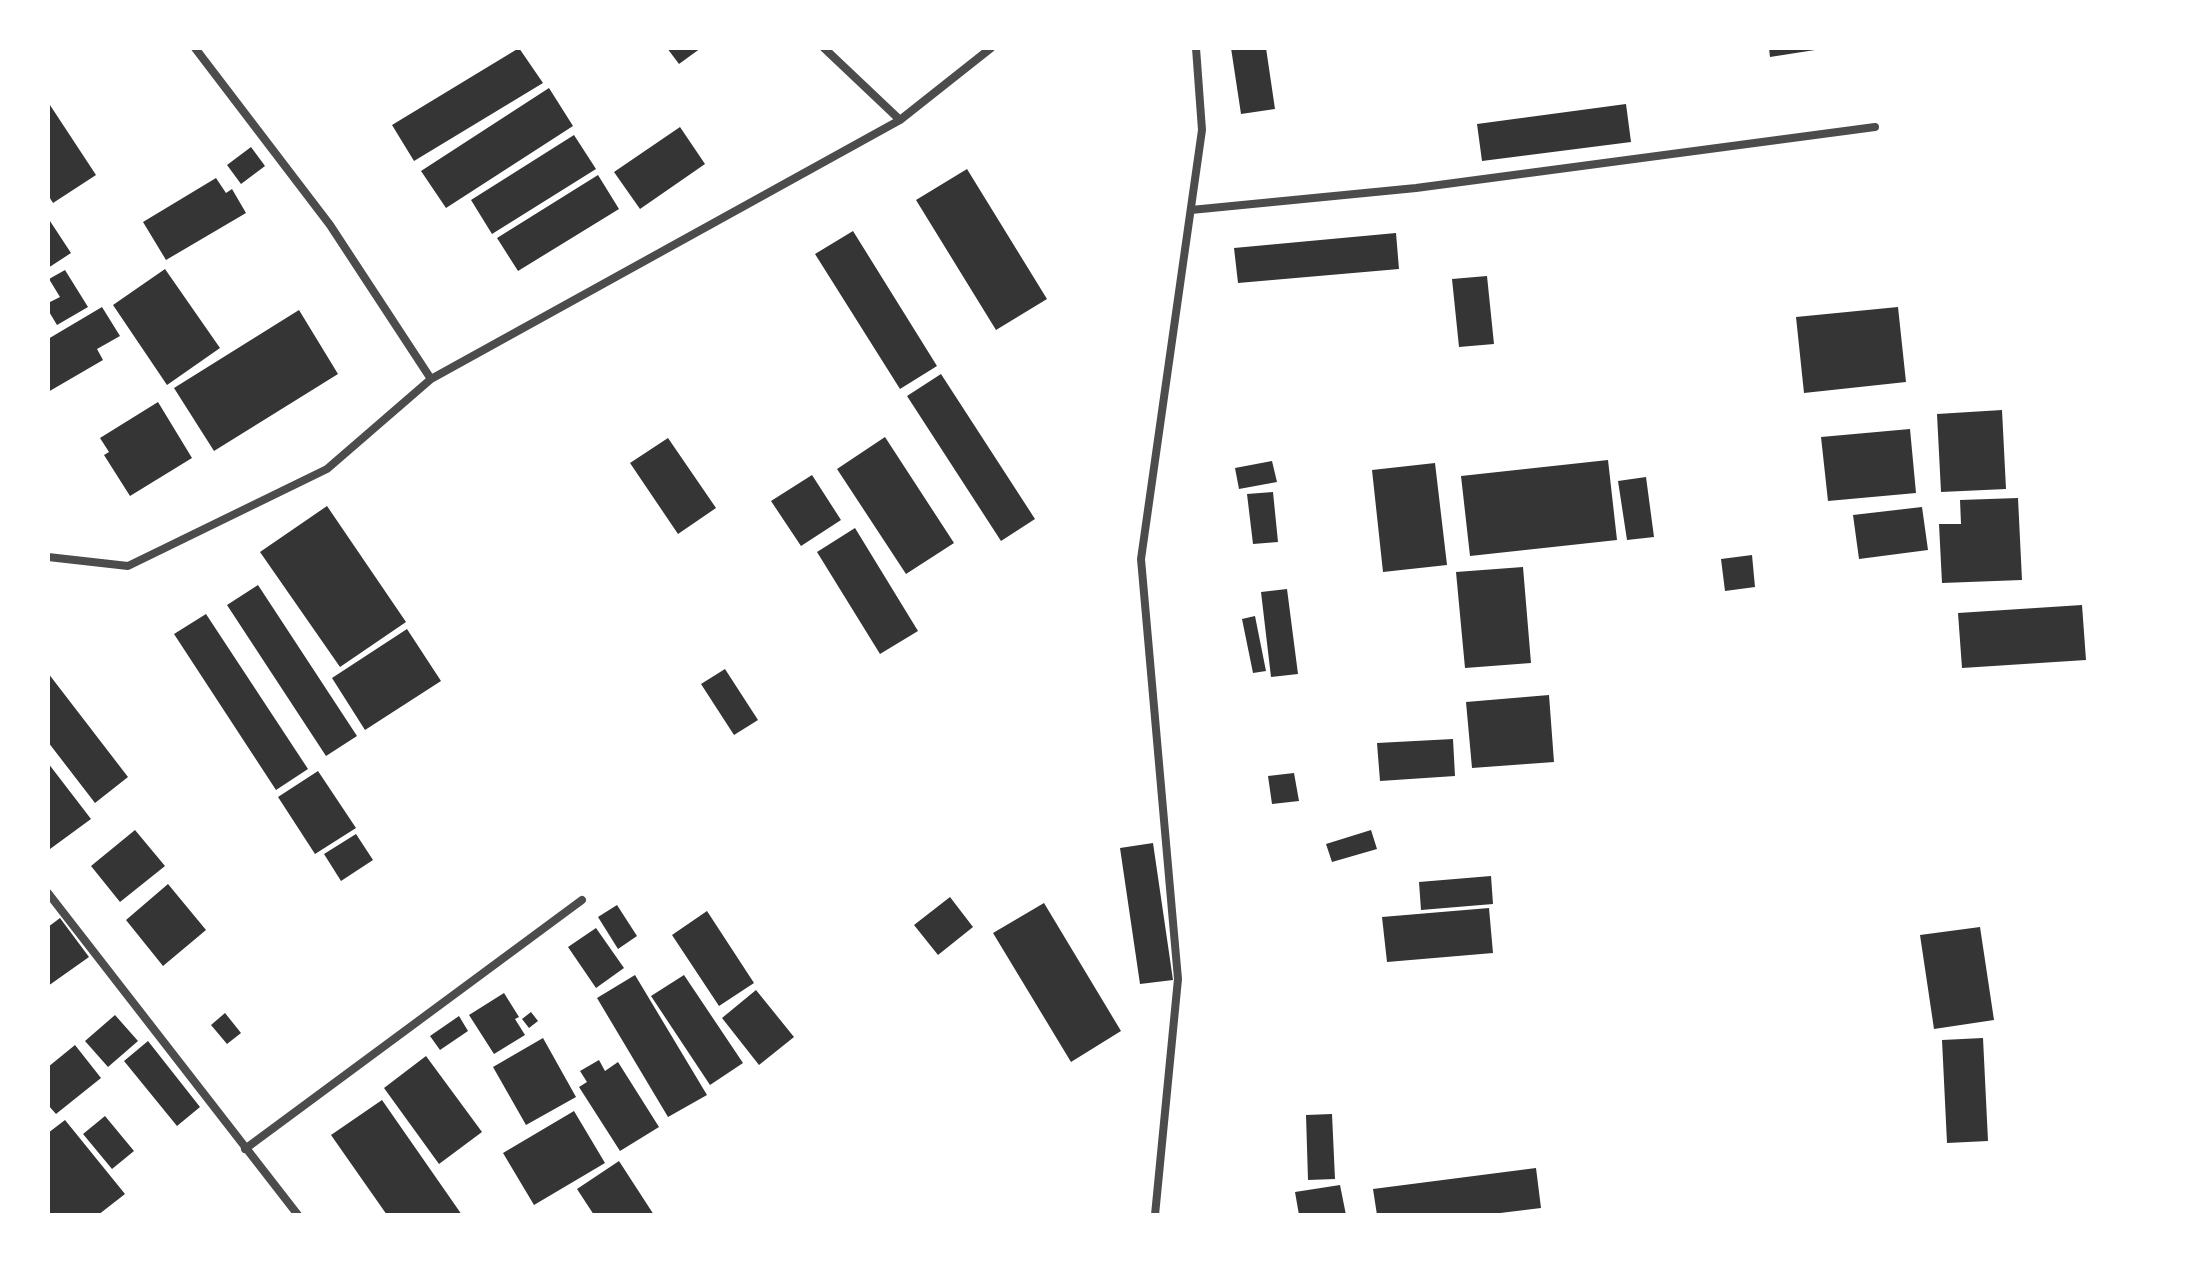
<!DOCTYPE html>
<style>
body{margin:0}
#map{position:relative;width:2209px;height:1263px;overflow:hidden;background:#fff;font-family:Mulish,sans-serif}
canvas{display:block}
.frame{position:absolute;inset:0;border:50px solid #fff;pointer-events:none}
</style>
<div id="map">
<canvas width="2209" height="1263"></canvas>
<div class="frame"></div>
</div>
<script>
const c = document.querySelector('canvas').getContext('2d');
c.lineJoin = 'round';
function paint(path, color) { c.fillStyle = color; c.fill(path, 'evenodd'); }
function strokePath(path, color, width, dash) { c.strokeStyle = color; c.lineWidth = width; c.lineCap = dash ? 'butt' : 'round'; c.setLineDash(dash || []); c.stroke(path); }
const building = new Path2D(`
 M519 48 543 83 414 161 392 125Z
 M667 48H701L679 64Z
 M1231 48H1266L1275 109 1241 114Z
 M1769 48H1815V50L1770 57Z
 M549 88 573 126 446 208 421 171Z
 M48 102 96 175 53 203 48 195Z
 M1626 104 1631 142 1482 161 1477 124Z
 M680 127 705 164 640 209 614 172Z
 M574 135 596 169 492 234 471 200Z
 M251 147 265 166 241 184 227 165Z
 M967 169 1047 299 996 330 916 200Z
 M598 175 619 209 518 271 497 238Z
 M216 178 226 193 232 189 246 213 166 260 143 222Z
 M48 218 71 253 48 268Z
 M853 231 937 366 900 389 815 254Z
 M1396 233 1399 269 1238 283 1234 248Z
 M165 269 220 348 167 385 113 305Z
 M65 270 88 307 57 325 48 310V303L60 297 49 279Z
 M1487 276 1494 344 1459 347 1452 279Z
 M102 307 120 336 97 349 103 360 48 392V339Z
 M1898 307 1906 382 1804 393 1796 317Z
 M299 310 338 374 214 451 174 388Z
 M941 374 1035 519 1001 541 907 396Z
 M158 402 192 458 130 496 104 455 109 452 100 438Z
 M2002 410 2006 489 1941 492 1937 414Z
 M1910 429 1916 493 1828 501 1821 437Z
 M885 437 954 543 906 574 837 469Z
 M668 438 716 508 678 534 630 463Z
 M1608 460 1617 540 1470 556 1461 476Z
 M1272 461 1277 482 1239 489 1235 468Z
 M1435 463 1447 565 1383 572 1372 470Z
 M812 475 841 520 801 546 771 501Z
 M1646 477 1654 537 1627 540 1618 481Z
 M1273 492 1278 542 1253 544 1247 494Z
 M2018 498 2022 580 1942 583 1939 524H1961L1960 500Z
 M327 506 406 622 340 667 260 552Z
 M1922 507 1928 550 1859 559 1853 515Z
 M855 528 918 631 880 654 817 552Z
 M1752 555 1755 587 1725 591 1721 559Z
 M1523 567 1531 663 1465 668 1456 572Z
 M258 585 357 736 326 756 227 605Z
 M1287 589 1298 674 1271 677 1261 592Z
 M2082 605 2086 660 1962 668 1958 613Z
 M206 614 308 769 276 790 174 634Z
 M1255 616 1266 671 1253 673 1242 619Z
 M407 629 441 681 365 730 332 678Z
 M725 669 758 720 734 735 701 684Z
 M48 673 128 777 95 803 48 742Z
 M1549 695 1554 762 1472 768 1466 702Z
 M1453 739 1455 776 1380 781 1377 743Z
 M48 763 91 819 50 849 48 846Z
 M318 771 356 828 315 854 278 797Z
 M1294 773 1299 801 1272 804 1268 776Z
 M135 830 165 866 120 902 91 866Z
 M1371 830 1377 849 1332 862 1326 844Z
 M356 834 373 860 341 881 324 854Z
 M1153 843 1173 980 1140 984 1120 848Z
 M1491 876 1493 904 1421 910 1419 882Z
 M168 884 206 930 163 966 126 920Z
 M950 897 973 927 938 955 914 925Z
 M1044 903 1121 1031 1071 1062 993 933Z
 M617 905 637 936 618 949 598 917Z
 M1489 908 1493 953 1387 962 1382 917Z
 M707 911 754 983 719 1006 672 935Z
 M60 918 89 957 48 986V927Z
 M1980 927 1994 1020 1934 1029 1920 935Z
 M596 928 624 968 596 988 568 947Z
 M635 975 707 1095 668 1117 597 998Z
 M684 975 743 1063 710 1085 651 996Z
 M756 990 794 1037 759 1065 722 1018Z
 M504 993 519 1017 515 1019 525 1035 494 1054 469 1015Z
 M531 1012 538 1021 529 1028 522 1019Z
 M225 1013 241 1033 227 1044 211 1025Z
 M115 1015 138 1041 108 1067 85 1041Z
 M459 1016 468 1031 440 1050 430 1036Z
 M543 1038 576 1097 526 1125 493 1067Z
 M1983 1038 1988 1141 1947 1143 1942 1040Z
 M148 1041 200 1107 177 1126 124 1061Z
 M75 1045 101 1078 56 1114 48 1105V1067Z
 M426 1056 482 1132 439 1164 384 1088Z
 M599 1060 605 1071 618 1062 659 1127 620 1151 579 1087 587 1082 580 1071Z
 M382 1100 462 1215H387L331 1135Z
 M574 1111 605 1163 534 1205 503 1153Z
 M1332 1114 1335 1179 1308 1180 1306 1115Z
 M105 1116 134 1151 112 1169 83 1134Z
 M65 1120 125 1194 98 1215H48V1133Z
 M619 1161 654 1215H594L577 1189Z
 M1536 1168 1541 1208 1484 1215H1377L1373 1189Z
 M1340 1185 1346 1215H1299L1295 1192Z`);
const minor = new Path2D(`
 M195 48 330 225 431 379
 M824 48 900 120
 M1191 210 1416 188 1875 127
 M48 557 128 566 327 469 431 379 900 120 991 48
 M48 893 298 1215
 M245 1149 582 900
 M1155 1215 1178 979 1141 559 1202 130 1196 48`);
paint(building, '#353535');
strokePath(minor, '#4c4c4c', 8);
</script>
